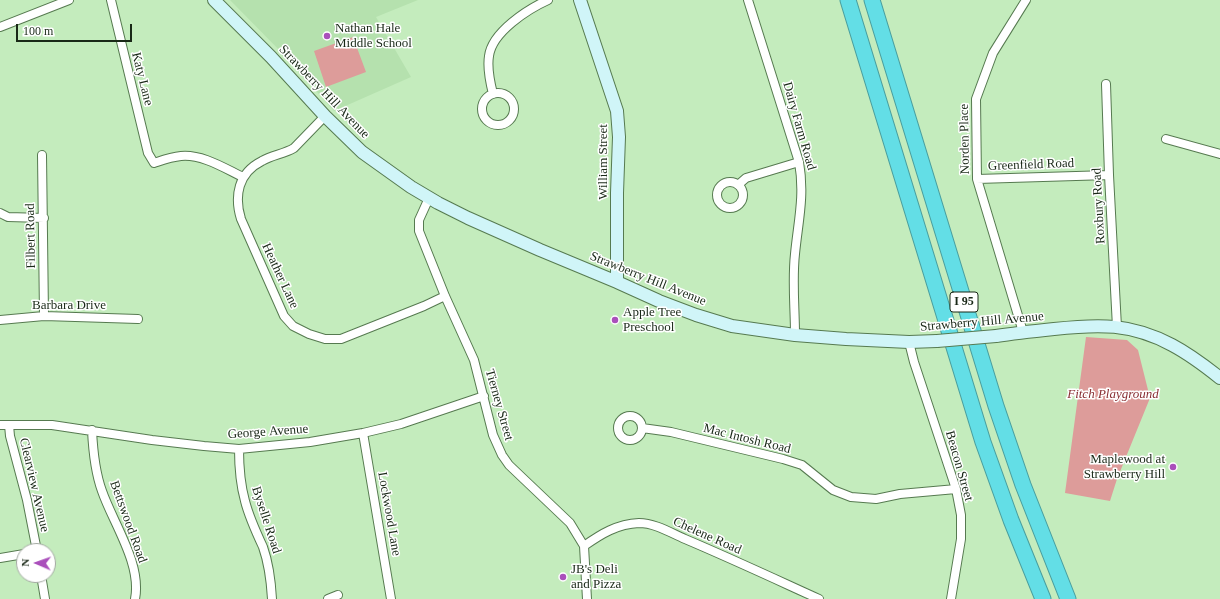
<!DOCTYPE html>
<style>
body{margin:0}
#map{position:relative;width:1220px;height:599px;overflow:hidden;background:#c4ecbd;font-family:"Times New Roman",serif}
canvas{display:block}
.north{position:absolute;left:16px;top:543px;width:40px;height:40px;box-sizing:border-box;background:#fff;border:1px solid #a3a9a2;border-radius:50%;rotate:272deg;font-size:11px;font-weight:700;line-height:16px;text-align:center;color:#192817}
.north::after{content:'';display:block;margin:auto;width:14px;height:18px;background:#aa4fbb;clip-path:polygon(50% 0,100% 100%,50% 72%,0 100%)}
.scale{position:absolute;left:16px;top:24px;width:116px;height:18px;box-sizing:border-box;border:2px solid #192817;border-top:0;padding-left:5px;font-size:12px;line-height:14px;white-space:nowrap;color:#192817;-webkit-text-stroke:3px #fff;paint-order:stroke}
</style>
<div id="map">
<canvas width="1220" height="599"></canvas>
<div class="north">N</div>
<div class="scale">100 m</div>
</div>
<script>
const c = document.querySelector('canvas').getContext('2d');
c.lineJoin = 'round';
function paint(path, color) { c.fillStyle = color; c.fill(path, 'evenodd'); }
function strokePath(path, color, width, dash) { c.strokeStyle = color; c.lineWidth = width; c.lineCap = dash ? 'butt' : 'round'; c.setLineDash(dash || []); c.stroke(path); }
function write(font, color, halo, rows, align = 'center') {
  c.font = font + ' "Times New Roman",serif'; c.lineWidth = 3; c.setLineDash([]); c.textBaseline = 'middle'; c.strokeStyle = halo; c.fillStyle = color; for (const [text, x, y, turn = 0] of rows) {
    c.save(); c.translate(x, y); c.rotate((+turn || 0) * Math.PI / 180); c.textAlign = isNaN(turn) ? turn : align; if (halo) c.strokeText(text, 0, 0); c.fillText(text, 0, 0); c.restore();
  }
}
const built = new Path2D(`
 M230 0H418L376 17 411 77 334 111 285 56Z`);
const green = new Path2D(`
 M353 37 366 72 326 87 314 51Z
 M1086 337 1127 340 1138 350 1150 398 1117 479 1110 501 1065 493Z`);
const street = new Path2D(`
 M111 0 148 153 154 163C163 160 171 157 181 156 202 154 224 168 243 177
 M748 0 799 162C805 196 798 222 795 254 792 281 795 308 795 335
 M0 27 69 0
 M1106 84 1109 175 1117 327
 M482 109a16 16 0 1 1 32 0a16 16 0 1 1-32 0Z
 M493 94C490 82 487 68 489 56 492 32 528 9 548 0
 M325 116 294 148C284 154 272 155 262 161 238 173 234 196 241 219L284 316 293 326 309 334 325 339H341L424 306 445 296
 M1166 139 1220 154
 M42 155 44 316
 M977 179 1109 175
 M717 195a13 13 0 1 1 26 0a13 13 0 1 1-26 0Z
 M738 185 746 178 799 162
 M429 198 419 220V231L445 296 474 360 493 435 502 455 509 465 570 523 584 546 587 599
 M0 213 8 217 44 218
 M0 320 44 316 138 319
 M1023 332 977 179 976 99 993 53 1026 0
 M909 342 914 362 956 489 961 515V539L951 599
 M618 428a12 12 0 1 1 24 0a12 12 0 1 1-24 0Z
 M0 425H52L152 440 204 446 239 449 310 442 363 433 401 424 484 396
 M9 425 10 436 27 500 37 551
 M642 428 671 432 783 459 802 465 833 490 851 497 876 499 900 494 956 489
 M92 430C93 451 95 472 102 491 113 523 142 564 135 599
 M363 433 391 599
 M239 449C239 466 240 483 245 501 249 517 256 532 263 547 269 564 271 581 272 599
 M584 546C601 534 617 524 639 523 655 523 671 533 685 539 730 558 775 579 819 599
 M0 558 24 554
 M41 575 45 599
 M328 599 338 595`);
const secondary = new Path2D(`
 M214 0 271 57 325 116 362 152 411 187 438 203 468 218 540 250 617 282 659 301 696 315 732 326 795 335 846 339 909 342 937 341
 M580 0 617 111 619 137 617 193V282
 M996 336C1016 333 1035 331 1054 329 1099 324 1131 323 1172 345 1189 354 1205 366 1220 378`);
const highway = new Path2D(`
 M848 0 983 442 1011 520 1043 599
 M872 0 996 406 1023 485 1068 599`);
const secondaryBridge = new Path2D(`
 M937 341 996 336`);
const markers = [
 [327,36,4,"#aa4fbb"],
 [615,320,4,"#aa4fbb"],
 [1173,467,4,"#aa4fbb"],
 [563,577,4,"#aa4fbb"]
];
const shields = [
 [964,302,28]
];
const shieldNames = [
 ["I 95",964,302]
];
const poiNames = [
 ["Nathan Hale",335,29],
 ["Middle School",335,44],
 ["Apple Tree",623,313],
 ["Preschool",623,328],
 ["Maplewood at",1165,460,"right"],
 ["Strawberry Hill",1165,475,"right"],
 ["JB's Deli",571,570],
 ["and Pizza",571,585]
];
const streetNames = [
 ["Katy Lane",142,79,76],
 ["Strawberry Hill Avenue",324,92,46],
 ["Dairy Farm Road",799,126,74],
 ["Norden Place",965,139,-91],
 ["William Street",604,162,-90],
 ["Greenfield Road",1031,165,-2],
 ["Roxbury Road",1099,206,-93],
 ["Filbert Road",31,236,-91],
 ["Heather Lane",280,276,65],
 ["Strawberry Hill Avenue",648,279,22],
 ["Barbara Drive",69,306],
 ["Strawberry Hill Avenue",982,322,-5],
 ["Tierney Street",499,405,74],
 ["George Avenue",268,432,-4],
 ["Mac Intosh Road",747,439,14],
 ["Beacon Street",959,466,74],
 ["Clearview Avenue",34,485,77],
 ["Lockwood Lane",389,514,80],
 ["Byselle Road",266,520,72],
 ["Bettswood Road",128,522,70],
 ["Chelene Road",707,536,24]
];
const parkNames = [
 ["Fitch Playground",1113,395]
];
paint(built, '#b5e1ae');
paint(green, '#dd9c9a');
strokePath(street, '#567a50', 10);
strokePath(secondary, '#567a50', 14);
strokePath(highway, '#499e9e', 17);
strokePath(street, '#fff', 8);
strokePath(secondary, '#d0f5f8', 12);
strokePath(highway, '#63dee6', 15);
strokePath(secondaryBridge, '#567a50', 14, []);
strokePath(secondaryBridge, '#d0f5f8', 12);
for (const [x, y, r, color] of markers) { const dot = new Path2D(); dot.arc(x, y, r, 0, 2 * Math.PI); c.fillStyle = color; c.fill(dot); strokePath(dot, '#fff', 1.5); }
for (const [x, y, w] of shields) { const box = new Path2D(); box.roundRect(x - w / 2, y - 10, w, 20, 3); c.fillStyle = '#fff'; c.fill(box); strokePath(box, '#192817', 1); }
write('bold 12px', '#192817', null, shieldNames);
write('13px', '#192817', '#fff', poiNames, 'left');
write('13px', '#192817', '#fff', streetNames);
write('italic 13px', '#892e33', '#fff', parkNames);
</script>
